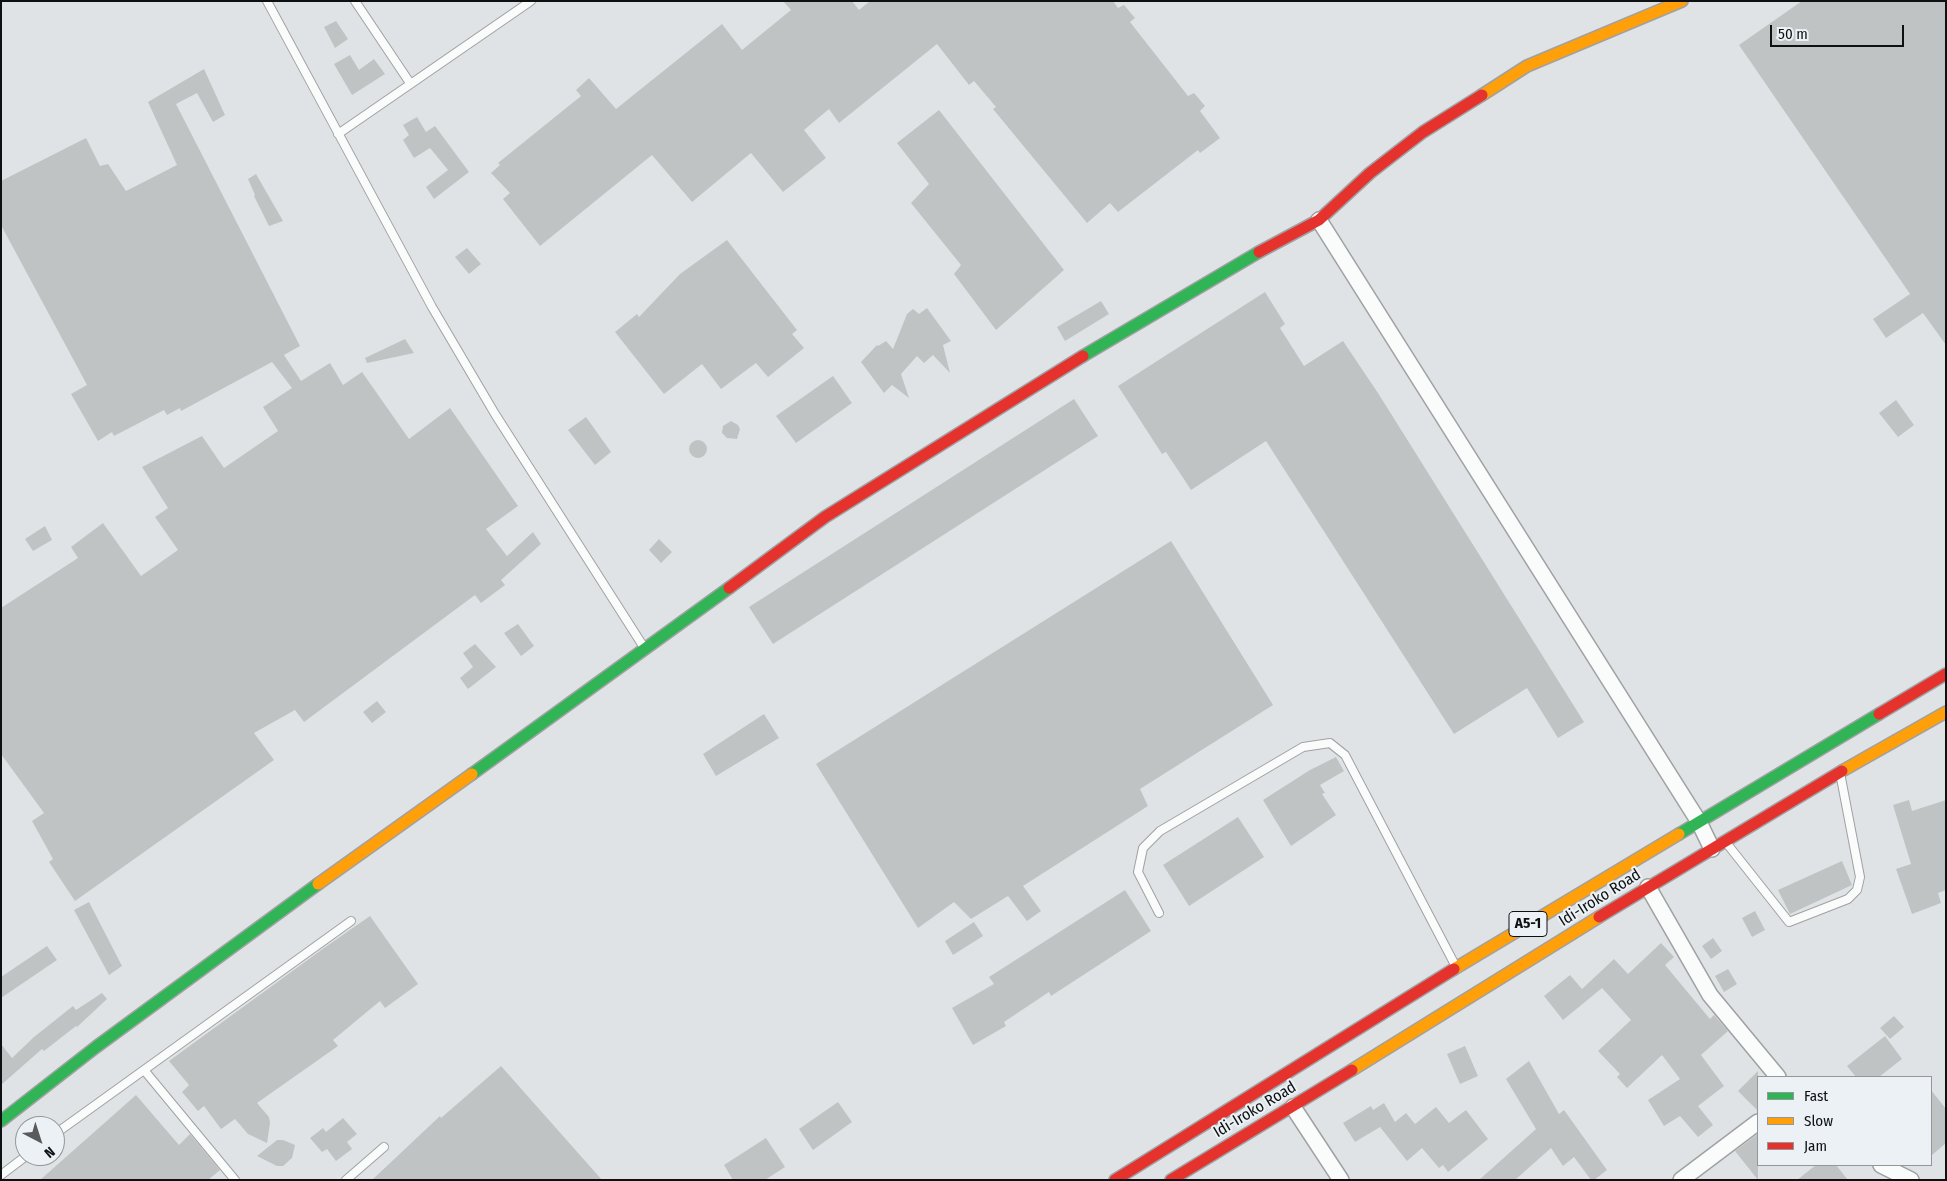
<!DOCTYPE html>
<style>
body{margin:0}
#map{position:relative;width:1947px;height:1181px;overflow:hidden;background:#e0e3e6;font-family:"Fira Sans Condensed",sans-serif}
canvas{display:block}
.frame{position:absolute;inset:0;border:2px solid #0e1012;pointer-events:none}
.legend{position:absolute;left:1757px;top:1076px;width:175px;height:90px;box-sizing:border-box;background:#ebf1f5;border:1px solid #93979a;margin:0;padding:6px 9px;list-style:none;font-size:15px;color:#0e1012}
.legend li{display:flex;align-items:center;gap:10px;height:25px}
.legend b{width:25px;border:1px solid #93979a}
.north{position:absolute;left:15px;top:1116px;width:50px;height:50px;box-sizing:border-box;background:#ebf1f5;border:1px solid #93979a;border-radius:50%;rotate:140deg;font-size:14px;font-weight:700;line-height:20px;text-align:center;color:#0e1012}
.north::after{content:'';display:block;margin:auto;width:18px;height:22px;background:#585a5c;clip-path:polygon(50% 0,100% 100%,50% 72%,0 100%)}
.scale{position:absolute;left:1770px;top:25px;width:134px;height:22px;box-sizing:border-box;border:2px solid #0e1012;border-top:0;padding-left:6px;font-size:15px;line-height:18px;white-space:nowrap;color:#0e1012;-webkit-text-stroke:4px #ebf1f5;paint-order:stroke}
</style>
<div id="map">
<canvas width="1947" height="1181"></canvas>
<div class="frame"></div>
<ul class="legend">
<li><b style="height:6px;background:#30b455"></b>Fast</li>
<li><b style="height:6px;background:#ff9f0a"></b>Slow</li>
<li><b style="height:6px;background:#e5322d"></b>Jam</li>
</ul>
<div class="north">N</div>
<div class="scale">50 m</div>
</div>
<script>
const c = document.querySelector('canvas').getContext('2d');
c.lineJoin = 'round';
function paint(path, color) { c.fillStyle = color; c.fill(path, 'evenodd'); }
function strokePath(path, color, width, dash) { c.strokeStyle = color; c.lineWidth = width; c.lineCap = dash ? 'butt' : 'round'; c.setLineDash(dash || []); c.stroke(path); }
function write(font, color, halo, rows, align = 'center') {
  c.font = font + ' "Fira Sans Condensed",sans-serif'; c.lineWidth = 4; c.setLineDash([]); c.textBaseline = 'middle'; c.strokeStyle = halo; c.fillStyle = color; for (const [text, x, y, turn = 0] of rows) {
    c.save(); c.translate(x, y); c.rotate((+turn || 0) * Math.PI / 180); c.textAlign = isNaN(turn) ? turn : align; if (halo) c.strokeText(text, 0, 0); c.fillText(text, 0, 0); c.restore();
  }
}
const building = new Path2D(`
 M783 1H852L859 10 870 1H1113L1118 8 1124 5 1135 18 1130 22 1188 96 1194 93 1205 106 1200 111 1220 138 1200 153 1198 150 1118 212 1110 203 1087 223 993 109 996 107 974 81 969 85 937 44 839 123 829 109 804 130 826 158 783 192 751 153 692 202 652 155 540 246 503 199 510 193 491 173 500 165 498 163 581 96 576 90 589 78 616 109 722 24 742 50 791 10Z
 M1802 1H1946V345L1923 313 1886 338 1873 319 1910 294 1739 45Z
 M336 21 348 39 335 48 324 27Z
 M350 55 359 70 374 59 385 74 352 95 334 64Z
 M204 69 225 115 213 122 197 93 176 104 300 346 284 355 301 381 330 363 343 385 362 372 409 439 450 408 518 506 486 529 507 556 533 532 541 544 501 580 505 585 481 603 475 595 304 722 295 710 254 733 274 760 75 901 49 862 53 859 32 821 44 813 1 754V608L78 558 71 547 103 523 141 576 178 550 155 517 168 508 142 467 202 436 224 468 278 431 263 407 292 388 272 362 181 411 180 408 167 415 164 410 114 436 112 432 98 441 71 394 87 385 1 225V181L86 138 100 166 108 164 126 191 177 165 148 102Z
 M939 110 1064 270 996 330 954 274 961 265 911 203 929 184 897 143Z
 M417 117 426 132 435 126 469 172 434 199 426 187 448 170 430 148 414 158 403 140 409 135 403 125Z
 M256 174 283 221 269 226 254 196 255 195 248 179Z
 M727 240 797 330 792 334 804 348 768 377 756 363 721 389 702 364 664 394 615 332 637 314 639 317 680 274Z
 M467 248 481 264 469 274 455 257Z
 M1265 292 1285 324 1280 328 1304 366 1343 341 1378 393 1584 722 1558 738 1527 688 1454 734 1266 441 1191 490 1166 452 1162 454 1118 386Z
 M1101 301 1109 314 1065 341 1057 327Z
 M927 308 951 341 943 345 950 373 933 355 924 363 917 356 901 374 909 398 892 385 884 393 861 362 877 345 878 346 886 341 893 349 907 314 913 309 919 314Z
 M405 339 414 353 367 363 365 358Z
 M833 376 852 403 796 443 776 416Z
 M1074 399 1098 436 773 644 749 607Z
 M1896 400 1914 425 1898 437 1879 413Z
 M586 417 611 452 595 465 568 430Z
 M731 421 738 425 740 429 737 439 727 438 722 433 723 426Z
 M689 449a9 9 0 1 1 18 0a9 9 0 1 1-18 0Z
 M45 526 52 540 33 551 25 539Z
 M659 539 672 552 661 563 649 550Z
 M1171 541 1273 705 1140 789 1148 806 1023 886 1041 911 1027 921 1008 896 971 919 954 902 918 928 816 764Z
 M518 624 534 646 521 656 504 633Z
 M475 644 496 667 468 689 460 678 473 667 463 653Z
 M377 701 386 712 372 723 363 712Z
 M764 714 779 738 716 776 703 754Z
 M1336 757 1344 771 1320 785 1325 793 1322 794 1336 815 1291 846 1263 800 1310 770Z
 M1909 800 1912 811 1946 800V890L1938 893 1941 903 1912 914 1896 869 1911 864 1893 805Z
 M1238 817 1264 857 1189 906 1163 865Z
 M1842 861 1852 885 1790 914 1778 890Z
 M1125 890 1151 931 1051 996 1049 992 1004 1022 1006 1026 973 1045 952 1008 994 984 989 977Z
 M89 902 122 966 109 975 74 910Z
 M1755 911 1765 930 1752 937 1742 918Z
 M370 916 418 984 385 1008 380 1001 333 1040 338 1046 257 1103 269 1117 270 1123 267 1143 248 1134 235 1119 221 1129 204 1106 198 1111 182 1092 189 1085 169 1061 324 948Z
 M974 922 983 936 953 955 945 941Z
 M1713 938 1722 951 1711 959 1702 946Z
 M1661 943 1674 957 1665 965 1710 1019 1714 1015 1728 1031 1701 1055 1724 1086 1698 1106 1713 1125 1698 1137 1680 1116 1664 1126 1648 1100 1680 1079 1662 1055 1627 1088 1617 1077 1620 1074 1598 1051 1631 1020 1602 988 1563 1020 1544 996 1570 975 1582 989 1614 959 1628 974Z
 M47 946 57 960 1 998V977Z
 M1728 969 1737 984 1724 992 1715 976Z
 M102 993 107 999 77 1027 76 1026 44 1051 42 1049 1 1085V1044L12 1058 34 1037 73 1006 76 1010Z
 M1894 1016 1904 1027 1890 1039 1880 1028Z
 M1885 1036 1902 1059 1879 1077H1856L1847 1066Z
 M1465 1046 1478 1076 1460 1084 1447 1054Z
 M1529 1061 1559 1114 1564 1110 1607 1170 1594 1180H1591L1574 1157 1563 1166 1551 1148 1515 1180H1479L1536 1129 1506 1079Z
 M501 1066 602 1180H372L440 1116 441 1118Z
 M1758 1071V1111L1738 1091Z
 M1931 1090 1946 1109V1143L1931 1156Z
 M136 1095 179 1145 190 1134 220 1170 208 1180H40Z
 M838 1102 852 1122 813 1150 799 1129Z
 M1384 1103 1395 1122 1406 1113 1415 1124 1436 1107 1449 1123 1466 1110 1488 1139 1448 1172 1443 1165 1439 1168 1422 1148 1407 1161 1380 1127 1355 1142 1343 1123 1371 1106 1373 1110Z
 M343 1118 357 1134 347 1142 352 1149 336 1161 327 1149 322 1152 310 1138 323 1128 326 1132Z
 M1758 1134V1180L1735 1151Z
 M766 1138 785 1167 765 1180H733L724 1165Z
 M277 1140H283L295 1145 292 1158 283 1166H277L257 1156Z
 M1816 1165H1836L1848 1180H1797Z`);
const lane = new Path2D(`
 M267 1 432 307 495 414 645 649
 M355 1 410 83
 M338 134 531 1
 M1728 845 1789 922 1848 899 1857 890 1860 877 1841 778
 M1159 913 1138 872 1143 848 1160 831 1303 747 1330 743 1345 755 1454 963
 M144 1070 235 1180
 M55 1134 351 921
 M1 1175 26 1156
 M346 1180 384 1147`);
const street = new Path2D(`
 M1319 220 1699 822 1712 849
 M1648 887 1710 995 1778 1077
 M1293 1107 1341 1180
 M1881 1165 1911 1180
 M1681 1180 1758 1122`);
const fast = new Path2D(`
 M1083 356 1259 252
 M472 774 729 588
 M1679 834 1879 714
 M1 1121 96 1047 318 884`);
const slow = new Path2D(`
 M1482 95 1527 66 1682 1
 M1842 771 1946 712
 M318 884 472 774
 M1454 969 1679 834
 M1352 1070 1599 917`);
const jam = new Path2D(`
 M1259 252 1319 220 1370 173 1423 132 1482 95
 M729 588 825 517 1083 356
 M1879 714 1946 674
 M1599 917 1842 771
 M1115 1180 1454 969
 M1171 1180 1352 1070`);
const shields = [
 [1528,924,38]
];
const shieldNames = [
 ["A5-1",1528,924]
];
const streetNames = [
 ["Idi-Iroko Road",1600,898,-32],
 ["Idi-Iroko Road",1255,1110,-31]
];
paint(building, '#c0c3c4');
strokePath(lane, '#9fa1a3', 10);
strokePath(street, '#9fa1a3', 18);
strokePath(fast, '#9fa1a3', 14);
strokePath(slow, '#9fa1a3', 14);
strokePath(jam, '#9fa1a3', 14);
strokePath(lane, '#fafbfb', 8);
strokePath(street, '#fafbfb', 15);
strokePath(fast, '#30b455', 11);
strokePath(slow, '#ff9f0a', 11);
strokePath(jam, '#e5322d', 11);
for (const [x, y, w] of shields) { const box = new Path2D(); box.roundRect(x - w / 2, y - 12.5, w, 25, 4); c.fillStyle = '#ebf1f5'; c.fill(box); strokePath(box, '#0e1012', 1); }
write('bold 15px', '#0e1012', null, shieldNames);
write('16px', '#0e1012', '#ebf1f5', streetNames);
</script>
